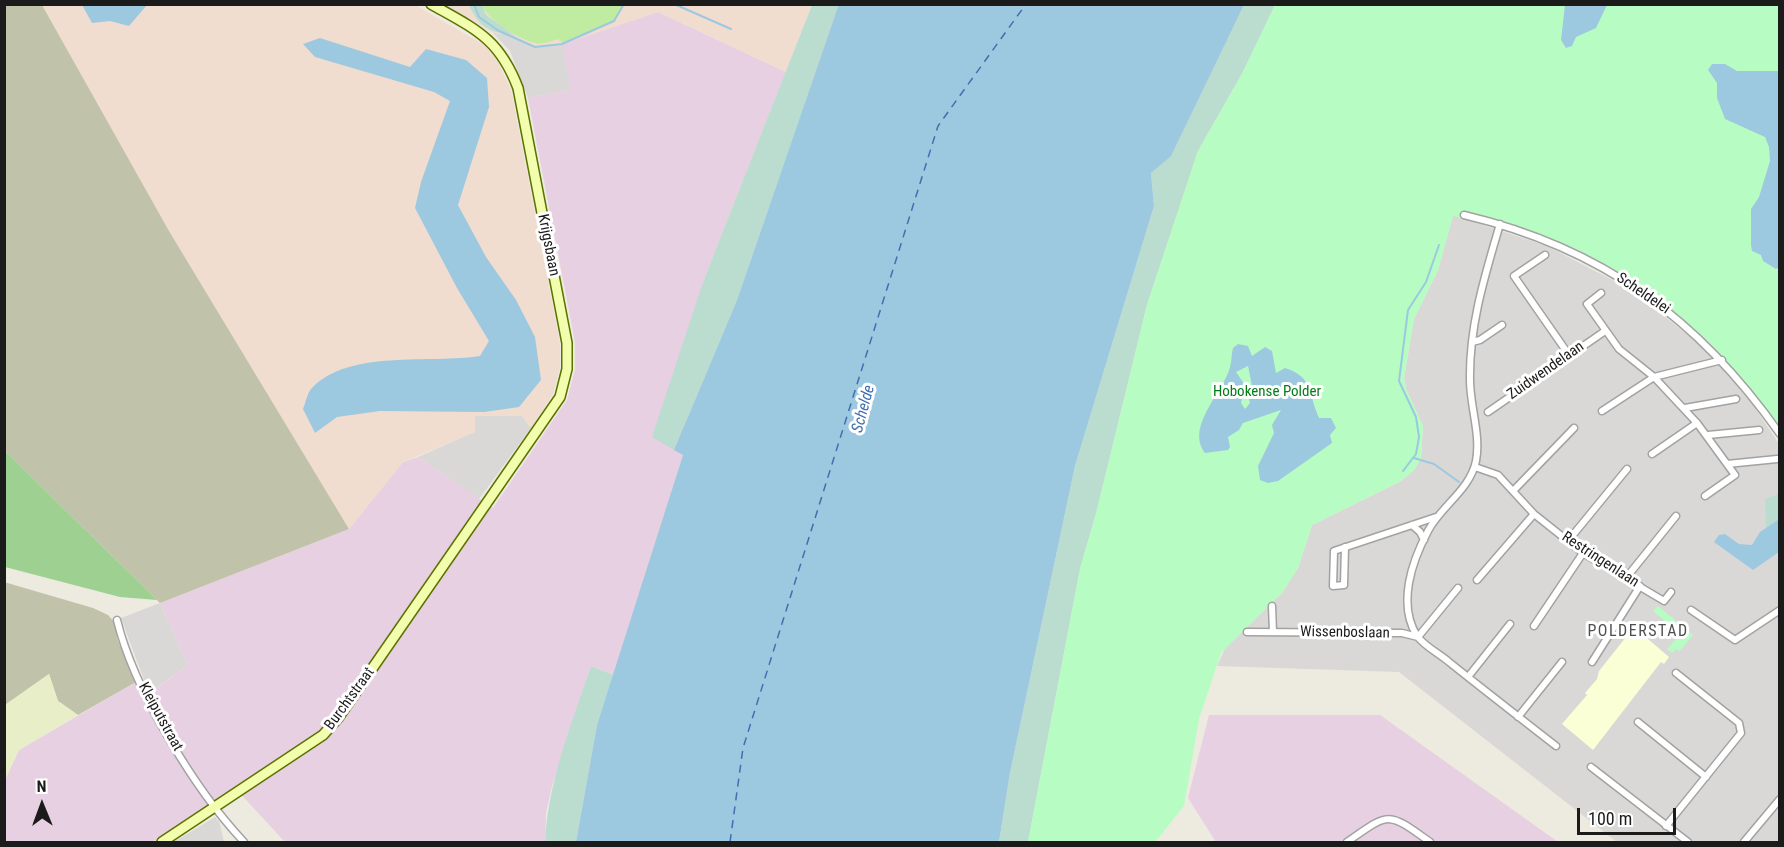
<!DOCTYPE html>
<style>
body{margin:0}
#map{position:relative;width:1784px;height:847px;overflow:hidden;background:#edeadf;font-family:"Roboto Condensed",sans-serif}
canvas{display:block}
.frame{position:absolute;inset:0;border:6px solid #1b1b1b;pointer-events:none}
.north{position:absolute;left:12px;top:775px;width:60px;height:60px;-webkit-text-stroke:4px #fff;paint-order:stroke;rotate:359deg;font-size:16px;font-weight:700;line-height:24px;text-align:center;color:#1b1b1b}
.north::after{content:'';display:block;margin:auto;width:21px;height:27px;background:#1b1b1b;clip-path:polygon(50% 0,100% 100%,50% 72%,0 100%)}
.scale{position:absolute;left:1577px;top:808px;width:99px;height:27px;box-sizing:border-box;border:3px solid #1b1b1b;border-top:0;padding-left:8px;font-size:18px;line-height:21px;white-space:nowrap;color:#1b1b1b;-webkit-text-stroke:4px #fff;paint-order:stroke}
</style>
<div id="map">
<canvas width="1784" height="847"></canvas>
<div class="frame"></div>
<div class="north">N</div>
<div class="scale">100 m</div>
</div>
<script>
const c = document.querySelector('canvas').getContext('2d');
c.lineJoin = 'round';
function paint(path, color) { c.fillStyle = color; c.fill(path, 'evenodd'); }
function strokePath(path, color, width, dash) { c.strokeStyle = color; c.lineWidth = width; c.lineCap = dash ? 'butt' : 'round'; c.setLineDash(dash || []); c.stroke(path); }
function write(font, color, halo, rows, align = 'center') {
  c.font = font + ' "Roboto Condensed",sans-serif'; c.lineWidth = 6; c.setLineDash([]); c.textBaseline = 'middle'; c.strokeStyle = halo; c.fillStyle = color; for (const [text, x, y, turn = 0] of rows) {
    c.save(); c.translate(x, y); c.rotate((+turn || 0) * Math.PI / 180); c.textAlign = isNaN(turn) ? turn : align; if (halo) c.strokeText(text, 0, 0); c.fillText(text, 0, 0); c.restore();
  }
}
const residential = new Path2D(`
 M493 33 514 35 535 47 563 43 571 90 528 98 510 51Z
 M1453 215 1547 246 1622 285 1645 301 1698 343 1722 368 1749 399 1779 444V842H1617L1399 672 1217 666 1227 644 1282 593 1298 568 1312 525 1401 481 1414 470 1421 458 1423 426 1406 389 1404 378 1414 319 1438 270Z
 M474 416H522L531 428 479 499 418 457 474 432Z
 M160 603 188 665 149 693 121 618Z
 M224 816 248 842 224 816 219 821 224 842H174L215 817 218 821Z`);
const industrial = new Path2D(`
 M658 12 786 72 703 282 683 455 614 675 591 666 552 786 546 813 545 842H285L236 789 152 842H5V780L19 750 136 682 143 698 188 665 160 603 349 529 403 462 418 457 493 508 567 400 575 370V342L528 98 571 90 562 44Z
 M1209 715H1380L1558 842H1216L1188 798Z`);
const education = new Path2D(`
 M1634 627 1669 657 1664 664 1661 662 1593 750 1562 724 1587 695 1585 693 1597 679 1599 671Z`);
const military = new Path2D(`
 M42 5H415L484 45 497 60 511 90 560 344V368L553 394 531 428 522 416H475V432L403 462 349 529 169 231Z
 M447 5H812L786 72 658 12 562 44 535 47 514 35 493 33Z`);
const construction = new Path2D(`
 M4 5H42L169 231 349 529 160 603 5 451Z
 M4 582 93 608 108 615 114 622 118 641 136 682 78 715 58 701 49 674 5 705Z`);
const farmland = new Path2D(`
 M49 674 58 701 78 715 19 750 5 780V705Z`);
const grass = new Path2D(`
 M482 5H624L614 21 563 43 558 39C552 41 541 45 535 43 518 39 487 19 482 5Z`);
const forest = new Path2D(`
 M5 451 157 600 120 597 5 567Z`);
const wetland = new Path2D(`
 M469 5H482L486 15 514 35C490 33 479 27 469 5Z
 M812 5H839L737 300 674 450 652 437 703 282Z
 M1244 5H1275L1243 72 1198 151 1147 305 1097 510 1080 569 1028 842H999L1010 773 1075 466 1154 206 1151 173 1171 155Z
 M1779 494V519L1766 528 1765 499Z
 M591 666 614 675 597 725 576 842H545C548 781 572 723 591 666Z`);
const park = new Path2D(`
 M1275 5H1779V427C1700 316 1614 250 1481 216L1480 222 1453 216 1438 270 1414 319 1404 378 1406 389 1423 426 1421 458 1414 470 1401 481 1312 525 1298 568 1282 593 1221 653 1199 719 1184 806 1155 842H1028L1080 569 1097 510 1147 305 1198 151 1243 72Z
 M1658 606 1693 635 1680 651 1676 649 1672 653 1667 649 1680 634 1653 611Z`);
const water = new Path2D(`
 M839 4 1244 5 1171 156 1151 173 1154 206 1075 466 1010 773 999 842H576L597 725 683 455 674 450 737 300Z
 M82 5H147L129 26 110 21 92 23Z
 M1565 5H1607L1596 28 1576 37 1572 46 1566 48 1561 40Z
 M320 38 410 67 426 49 466 60 487 78 489 107 458 205 486 257 516 300 535 337 541 380 519 407 484 412 380 411 337 417 315 433 303 409C306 402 307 393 312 388 349 349 430 364 480 356L489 341 457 288 415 208 421 182 450 101 434 92 315 57 303 44Z
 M1712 64H1725L1737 71H1779L1780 267 1776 269 1763 261 1761 255 1752 251 1751 245V209L1759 197 1770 161 1769 147 1765 137 1725 119 1717 98V83L1708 70Z
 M1238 344 1248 346 1252 356 1265 347 1272 351 1276 373 1285 368C1314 377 1308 394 1319 418H1331L1336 428 1330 435 1332 443 1278 481 1268 483 1260 480 1258 466 1274 433 1272 425 1281 410 1243 423 1239 430 1228 437 1230 447 1228 450 1205 453C1185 426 1224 392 1230 367 1232 361 1231 355 1233 348ZM1248 366 1252 386 1248 395 1250 403 1245 409 1241 403 1245 385 1236 372Z
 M1779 519V552L1753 570 1714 542 1719 535 1725 534 1739 544 1752 545 1760 532Z`);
const stream = new Path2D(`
 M474 4 479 17 499 31 535 47 562 44 614 21 624 4
 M674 4 731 29
 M1414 458 1434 464 1459 482
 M1403 471 1416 454 1419 437 1416 417 1399 381 1408 310 1426 282 1439 245`);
const ferry = new Path2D(`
 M730 842 743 748 938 126 1026 4`);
const street = new Path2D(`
 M1464 215C1603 248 1699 319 1780 434
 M1500 224C1485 275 1469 326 1470 380 1470 407 1481 434 1476 461 1470 490 1441 506 1428 531 1412 561 1397 604 1417 636 1424 646 1440 654 1449 662 1484 690 1520 718 1556 746
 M1545 255 1514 276 1569 355
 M1601 293 1587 304 1619 349 1654 377 1697 423 1735 475 1705 496
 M1472 342 1480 340 1502 325
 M1685 408 1736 399
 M1602 411 1654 377 1722 360
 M1488 412 1605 331
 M1708 435 1759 430
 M1652 454 1697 423
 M1727 464 1777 459
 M1475 467 1498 475 1534 514 1583 553 1664 601 1671 592
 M1513 491 1574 428
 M1412 525 1420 532 1424 540
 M1568 541 1627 469
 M1345 547 1344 585 1333 586 1334 551 1436 517
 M1626 578 1676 516
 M1477 580 1534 514
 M1272 606 1273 632
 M1691 610 1735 640 1780 610
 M117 620C134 690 195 790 244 842
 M1534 626 1583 553
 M1247 632 1402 633 1418 637 1458 588
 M1592 662 1640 586
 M1468 677 1510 624
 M1518 717 1562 662
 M1638 722 1706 777
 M1591 767 1688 842
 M1666 826 1741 733 1739 723 1676 673
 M1347 842C1390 812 1387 811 1430 842
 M1744 842 1780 799`);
const secondary = new Path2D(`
 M162 842 323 735 338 718 560 397 567 369V343L518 88C499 38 475 29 431 4`);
const streetNames = [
 ["Krijgsbaan",548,245,79],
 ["Scheldelei",1643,294,34],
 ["Zuidwendelaan",1546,371,-35],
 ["Restringenlaan",1600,560,33],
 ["Wissenboslaan",1345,633,1],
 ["Burchtstraat",350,699,-54],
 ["Kleiputstraat",160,717,61]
];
const parkNames = [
 ["Hobokense Polder",1267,392]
];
const waterNames = [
 ["Schelde",864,409,-75]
];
const neighbourhoodNames = [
 ["POLDERSTAD",1638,632]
];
paint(residential, '#d9d8d7');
paint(industrial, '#e7d0e1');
paint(education, '#fbffd6');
paint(military, '#f1dcd0');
paint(construction, '#c0c2aa');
paint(farmland, '#e8eec8');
paint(grass, '#bfeca0');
paint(forest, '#9dd091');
paint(wetland, '#bbddd0');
paint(park, '#b7fdc3');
paint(water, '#9cc9df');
strokePath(stream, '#9cc9df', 2);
strokePath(ferry, '#426faf', 1.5, [8, 6]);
strokePath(street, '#a2a2a2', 9);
strokePath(secondary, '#5c7300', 12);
strokePath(street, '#fff', 6);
strokePath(secondary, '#f2fdad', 9);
write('15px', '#1b1b1b', '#fff', streetNames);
write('15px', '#047d19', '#fff', parkNames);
write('italic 16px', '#426faf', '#fff', waterNames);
c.letterSpacing = '1.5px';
write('16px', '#4e4e4e', '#fff', neighbourhoodNames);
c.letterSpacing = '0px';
</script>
